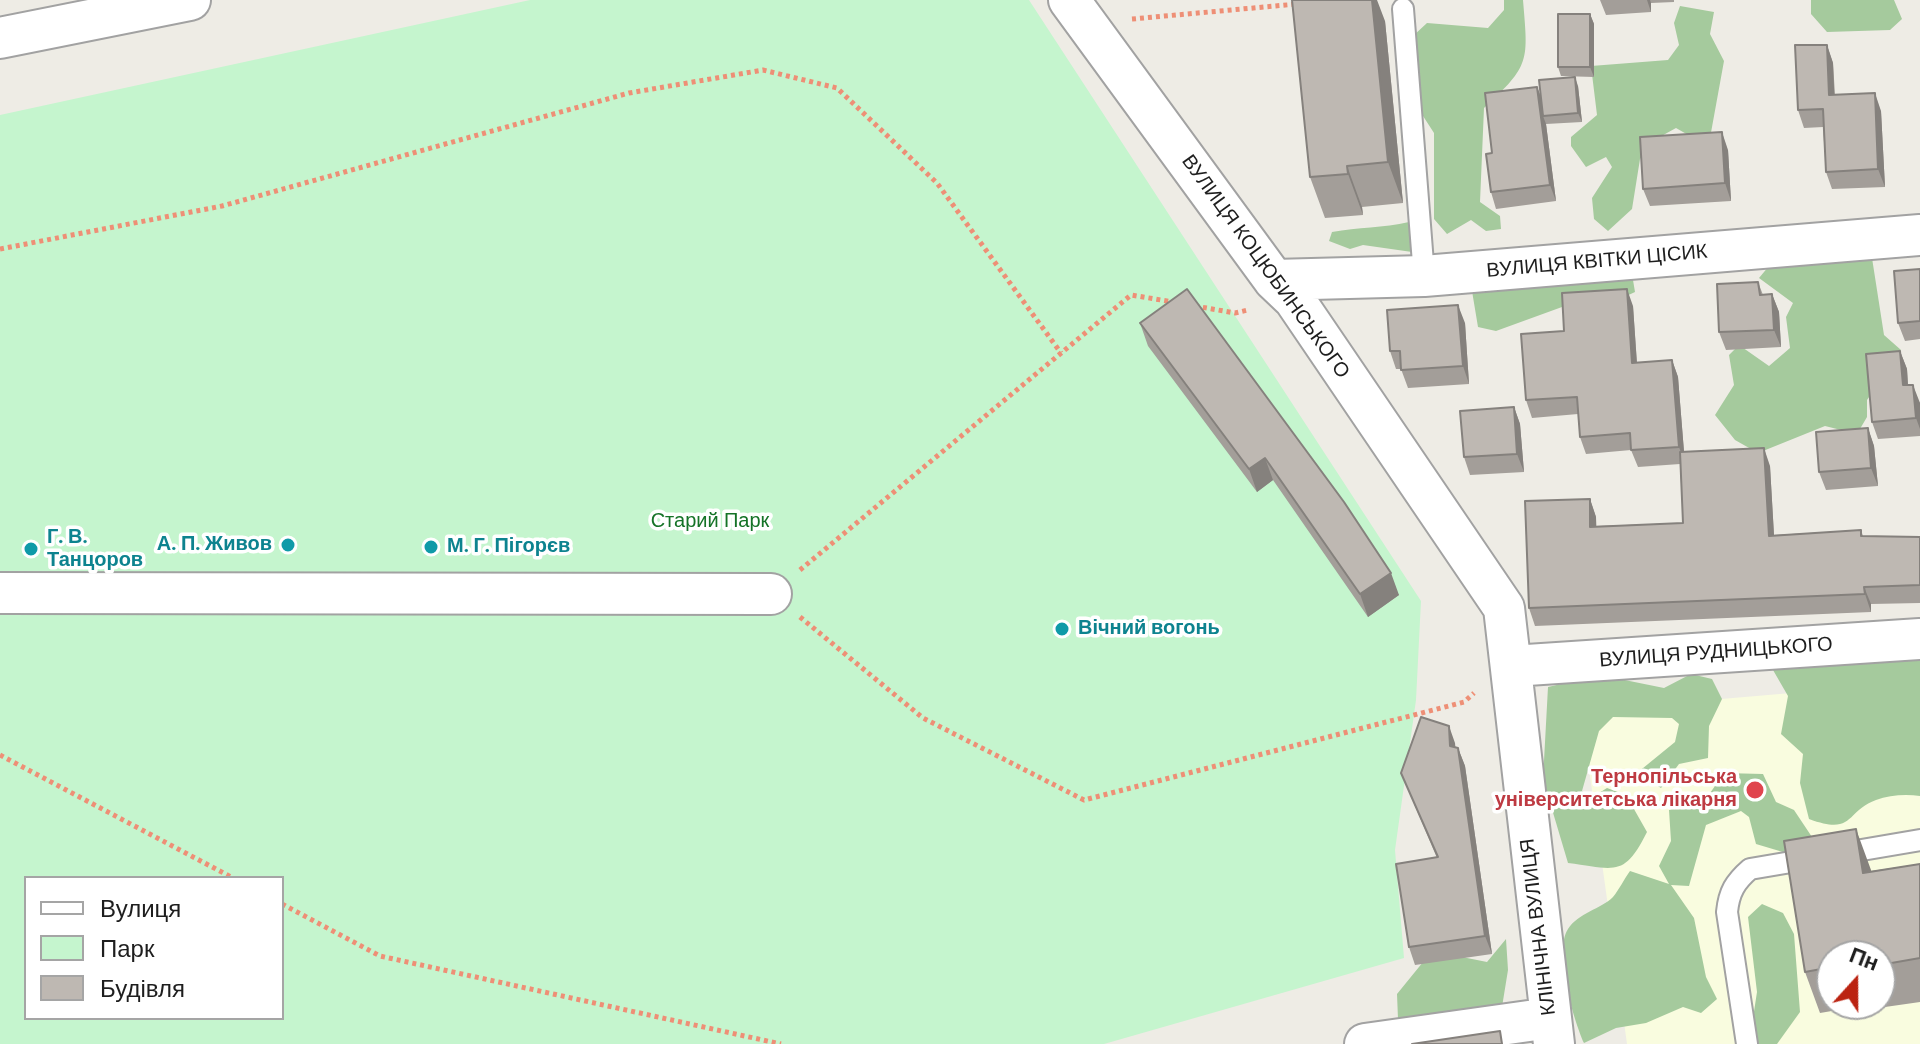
<!DOCTYPE html>
<meta charset="utf-8">
<style>
body{margin:0}
#map{position:relative;width:1920px;height:1044px;overflow:hidden;background:#eeece5;font-family:"DM Sans",sans-serif}
canvas{display:block}
.legend{position:absolute;left:24px;top:876px;width:260px;height:144px;box-sizing:border-box;background:#fff;border:2px solid #a5a5a5;margin:0;padding:10px 14px;list-style:none;font-size:24px;color:#1e1e1e}
.legend li{display:flex;align-items:center;gap:16px;height:40px}
.legend b{width:40px;border:2px solid #a5a5a5}
.north{position:absolute;left:1816px;top:940px;width:80px;height:80px;box-sizing:border-box;background:#fff;border:2px solid #a5a5a5;border-radius:50%;rotate:21deg;font-size:22px;font-weight:700;line-height:32px;text-align:center;color:#1e1e1e}
.north::after{content:'';display:block;margin:auto;width:28px;height:36px;background:#bb2311;clip-path:polygon(50% 0,100% 100%,50% 72%,0 100%)}
</style>
<div id="map">
<canvas width="1920" height="1044"></canvas>
<ul class="legend">
<li><b style="height:10px;background:#fff"></b>Вулиця</li>
<li><b style="height:22px;background:#c5f5ce"></b>Парк</li>
<li><b style="height:22px;background:#beb8b2"></b>Будівля</li>
</ul>
<div class="north">Пн</div>
</div>
<script>
const c = document.querySelector('canvas').getContext('2d');
c.lineJoin = 'round';
function paint(path, color) { c.fillStyle = color; c.fill(path, 'evenodd'); }
function strokePath(path, color, width, dash) { c.strokeStyle = color; c.lineWidth = width; c.lineCap = dash ? 'butt' : 'round'; c.setLineDash(dash || []); c.stroke(path); }
function write(font, color, halo, rows, align = 'center') {
  c.font = font + ' "DM Sans",sans-serif'; c.lineWidth = 7; c.setLineDash([]); c.textBaseline = 'middle'; c.strokeStyle = halo; c.fillStyle = color; for (const [text, x, y, turn = 0] of rows) {
    c.save(); c.translate(x, y); c.rotate((+turn || 0) * Math.PI / 180); c.textAlign = isNaN(turn) ? turn : align; if (halo) c.strokeText(text, 0, 0); c.fillText(text, 0, 0); c.restore();
  }
}
const education = new Path2D(`
 M1920 682V1044H1627L1581 711ZM1832 956H1880V1004H1832Z`);
const forest = new Path2D(`
 M1504 0H1523C1528 61 1531 65 1484 108L1480 202 1500 216 1501 229 1486 231 1471 220 1447 234 1434 219V133L1403 85 1399 49 1427 23 1488 28 1504 10Z
 M1811 0H1894L1902 19 1890 30 1827 32 1811 14Z
 M1680 6 1714 12 1710 34 1724 61 1710 138 1697 140 1676 128 1656 139 1640 159 1632 209 1608 231 1594 219 1592 198 1612 167 1606 157 1586 167 1571 146V137L1597 115 1591 66 1668 60 1679 45 1674 23Z
 M1409 222 1422 230 1412 252 1363 245 1350 249 1329 241 1332 232C1358 227 1383 228 1409 222Z
 M1872 258 1884 335 1901 350 1867 400V417L1857 434 1825 426 1758 453 1735 440 1715 415 1734 385 1729 355 1739 345 1769 366 1790 348 1786 317 1793 303 1759 278 1769 266Z
 M1632 274 1635 292 1620 299 1573 303 1496 331 1478 327 1472 291Z
 M1812 645 1920 653V796C1906 794 1889 795 1876 800 1845 811 1855 836 1809 819L1800 783 1803 754 1781 734 1788 696 1773 670Z
 M1691 674 1712 679 1722 699 1709 726 1708 758 1679 764 1661 788 1637 773 1675 742 1679 724 1672 718 1613 717 1599 731 1582 791 1591 798 1607 788 1626 795 1647 832C1624 878 1615 869 1568 863L1543 779 1548 687 1600 675 1664 688Z
 M1724 773 1763 774 1776 802 1794 810 1818 846 1803 858 1756 844 1749 817 1741 811 1706 825 1689 886 1671 885 1694 918 1706 977 1717 999 1701 1013 1683 1007 1646 1023 1616 1028 1584 1043C1574 1020 1553 952 1568 929 1578 913 1601 909 1613 897 1619 890 1624 879 1630 871L1669 884 1659 866 1671 841 1669 810 1708 796Z
 M1762 904 1783 913 1794 934 1800 1012 1777 1044H1749L1757 992 1748 917Z
 M1506 939 1508 970 1502 1007 1512 1044H1406L1398 1019 1397 994 1432 951 1487 962Z`);
const park = new Path2D(`
 M530 0H1029L1421 601 1416 700 1395 850 1404 958 1104 1044H0V115ZM26 878H282V1018H26Z`);
const path = new Path2D(`
 M1132 19 1297 4
 M0 249 222 206 629 93 763 70 837 88 937 183 1061 353
 M1195 306 1235 313 1248 310
 M800 570 1131 295 1173 302
 M800 617 923 718 1084 800 1464 702 1474 693
 M0 755 233 878
 M282 904 380 956 781 1044`);
const lane = new Path2D(`
 M1403 9 1424 276
 M1747 1044 1727 912C1729 892 1735 882 1750 869L1920 840`);
const street = new Path2D(`
 M1069 0 1274 280 1294 299 1504 608 1554 1044
 M0 38 190 0
 M1274 280 1424 276 1920 235
 M0 593 771 594
 M1512 666 1920 639
 M1365 1044 1550 1018`);
const wall = new Path2D(`
 M1600 0H1674V2L1651 3V12L1606 15Z
 M1590 14 1594 24V77L1561 76 1558 67Z
 M1385 21 1403 203 1362 207 1363 215 1325 218 1310 177Z
 M1827 45 1833 63 1835 95 1881 111 1885 187 1832 189 1826 172 1823 127 1804 128 1798 110Z
 M1578 86 1582 122 1546 124 1556 201 1496 209 1491 192 1492 153 1537 87 1541 96Z
 M1728 150 1731 201 1650 206 1643 189Z
 M1920 269V339L1905 341 1898 323Z
 M1758 282 1763 295 1772 294 1779 312 1781 347 1726 350 1719 332Z
 M1633 306 1637 363 1672 360 1678 377 1684 452 1770 466 1774 535 1861 530 1863 536 1920 537V603L1871 604V612L1535 626 1529 608 1590 499 1596 517V526L1683 523 1680 464 1638 467 1631 450 1586 454 1580 437 1578 414 1532 418 1526 400 1564 331Z
 M1140 323 1399 595 1368 617 1273 480 1257 492 1148 346Z
 M1465 323 1469 384 1408 388 1401 369H1396L1390 351Z
 M1900 351 1907 369 1908 385 1920 403V436L1878 439 1872 422Z
 M1514 407 1520 424 1524 472 1470 475 1464 457Z
 M1868 428 1874 446 1878 486 1826 490 1819 472Z
 M1455 743V747L1458 748 1465 766 1492 954 1415 965 1409 947 1437 858 1401 773Z
 M1920 864V1002L1885 1007 1883 1002 1880 1003V956H1832V1004H1873L1820 1013 1805 972 1871 871Z`);
const shadedWall = new Path2D(`
 M1372 0H1377L1385 21 1403 203 1388 162Z
 M1647 0H1650L1651 3V12Z
 M1590 14 1594 24V77L1590 67Z
 M1827 45 1833 63 1835 113 1829 95Z
 M1575 77 1578 86 1582 122 1578 113Z
 M1537 87 1543 103V116L1546 124 1556 201 1550 185Z
 M1875 93 1881 111 1885 187 1878 169Z
 M1722 132 1728 150 1731 201 1725 183Z
 M1347 166 1362 207 1363 215 1348 174Z
 M1627 289 1633 306 1638 380 1632 363Z
 M1772 294 1779 312 1781 347 1774 330Z
 M1458 305 1465 323 1469 384 1463 366Z
 M1900 351 1907 369 1909 403 1903 385Z
 M1672 360 1678 377 1685 464 1679 447Z
 M1913 385 1920 403V429L1916 418Z
 M1514 407 1520 424 1524 472 1517 454Z
 M1868 428 1874 446 1878 486 1871 468Z
 M1764 448 1770 466 1775 553 1769 536Z
 M1265 458 1273 480 1257 492 1249 469Z
 M1590 499 1596 517 1597 544 1590 527Z
 M1391 573 1399 595 1368 617 1360 594Z
 M1864 587 1871 604V612L1865 594Z
 M1449 726 1455 743 1457 764 1450 746Z
 M1458 748 1465 766 1492 954 1485 936Z
 M1856 829 1871 870 1878 914 1863 873Z`);
const building = new Path2D(`
 M1292 0H1372L1388 162 1347 166 1348 174 1310 177Z
 M1558 14H1590V67H1558Z
 M1795 45H1827L1829 95 1875 93 1878 169 1826 172 1823 109 1798 110Z
 M1575 77 1578 113 1543 116 1539 80Z
 M1537 87 1550 185 1491 192 1486 154 1492 153 1485 93Z
 M1722 132 1725 183 1643 189 1640 137Z
 M1920 269V321L1898 323 1894 271Z
 M1758 282 1760 295 1772 294 1774 330 1719 332 1717 284Z
 M1187 289 1344 502 1391 573 1360 594 1265 458 1249 469 1140 323Z
 M1627 289 1632 363 1672 360 1679 447 1631 450 1630 433 1580 437 1577 397 1526 400 1521 334 1564 331 1562 293Z
 M1458 305 1463 366 1401 370 1400 351H1390L1387 310Z
 M1900 351 1903 385H1913L1916 418 1872 422 1866 354Z
 M1514 407 1517 454 1464 457 1460 411Z
 M1868 428 1871 468 1819 472 1816 432Z
 M1764 448 1769 536 1861 530V536L1920 537V585L1864 587 1865 594 1529 608 1525 501 1590 499V527L1683 523 1680 452Z
 M1421 717 1449 726 1450 746 1458 748 1485 936 1409 947 1396 864 1438 857 1401 773Z
 M1856 829 1863 873 1920 864V958L1880 965V956H1832V967L1805 972 1784 841Z
 M1500 1031 1502 1044H1412Z`);
const markers = [
 [288,545,8,"#0f9aa8"],
 [431,547,8,"#0f9aa8"],
 [31,549,8,"#0f9aa8"],
 [1062,629,8,"#0f9aa8"],
 [1755,790,10,"#e0444e"]
];
const streetNames = [
 ["ВУЛИЦЯ КВІТКИ ЦІСИК",1597,262,-5],
 ["ВУЛИЦЯ КОЦЮБИНСЬКОГО",1265,267,54],
 ["ВУЛИЦЯ РУДНИЦЬКОГО",1716,653,-4],
 ["КЛІНІЧНА ВУЛИЦЯ",1539,927,-97]
];
const parkNames = [
 ["Старий Парк",710,522]
];
const cultureNames = [
 ["Г. В.",47,538],
 ["Танцоров",47,561],
 ["А. П. Живов",272,545,"right"],
 ["М. Г. Пігорєв",447,547],
 ["Вічний вогонь",1078,629]
];
const healthNames = [
 ["Тернопільська",1737,778],
 ["університетська лікарня",1737,801]
];
paint(education, '#f9fcdf');
paint(forest, '#a5ca9d');
paint(park, '#c5f5ce');
strokePath(lane, '#a2a2a2', 24);
strokePath(street, '#a2a2a2', 44);
strokePath(path, '#ee8f76', 5, [4, 4]);
strokePath(lane, '#fff', 20);
strokePath(street, '#fff', 40);
paint(wall, '#a39e99');
paint(shadedWall, '#85817d');
paint(building, '#beb8b2');
strokePath(building, '#85817d', 2);
for (const [x, y, r, color] of markers) { const dot = new Path2D(); dot.arc(x, y, r, 0, 2 * Math.PI); c.fillStyle = color; c.fill(dot); strokePath(dot, '#fff', 3); }
write('20px', '#1e1e1e', '#fff', streetNames);
write('20px', '#157327', '#fff', parkNames);
write('bold 20px', '#0d838f', '#fff', cultureNames, 'left');
write('bold 20px', '#be3a42', '#fff', healthNames, 'right');
</script>
